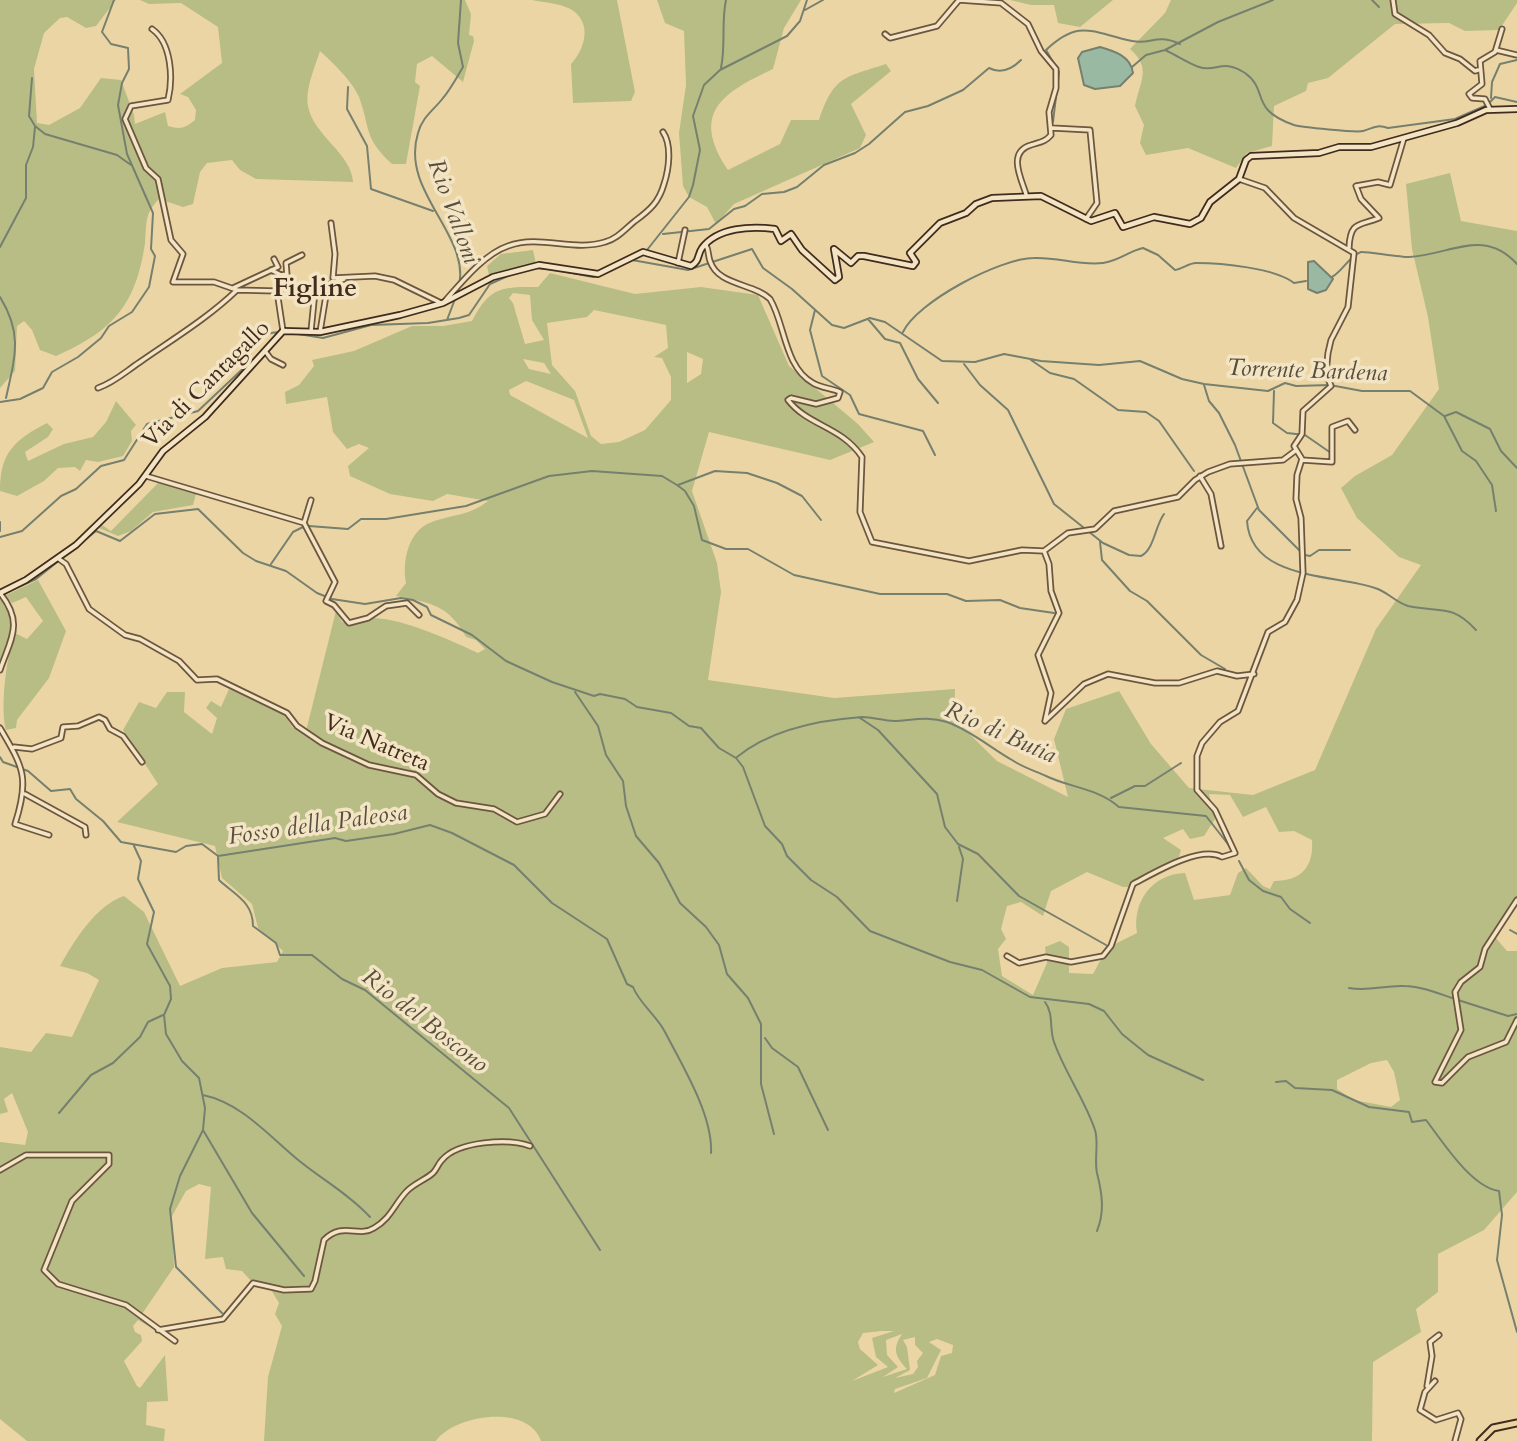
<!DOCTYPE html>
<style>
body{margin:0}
canvas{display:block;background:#ecd5a4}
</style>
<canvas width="1517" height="1441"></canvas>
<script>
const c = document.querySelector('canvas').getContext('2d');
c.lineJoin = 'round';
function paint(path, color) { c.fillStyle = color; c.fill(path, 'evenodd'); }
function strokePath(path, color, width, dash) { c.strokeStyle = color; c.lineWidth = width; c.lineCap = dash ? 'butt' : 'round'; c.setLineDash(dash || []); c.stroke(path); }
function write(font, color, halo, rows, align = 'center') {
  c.font = font + ' Cardo,serif'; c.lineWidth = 7; c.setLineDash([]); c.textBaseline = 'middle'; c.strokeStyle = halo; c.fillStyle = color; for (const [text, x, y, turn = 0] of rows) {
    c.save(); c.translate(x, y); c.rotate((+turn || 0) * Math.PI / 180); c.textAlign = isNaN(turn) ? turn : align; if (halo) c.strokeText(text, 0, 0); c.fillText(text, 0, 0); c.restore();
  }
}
const green = new Path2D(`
 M0 0H116L96 26 86 28 67 17 60 18 44 33 34 69 37 123 49 125 80 108 101 78 121 80 134 115 135 124 165 112 168 126C181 130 185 128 195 120L196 110 188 97 180 94 222 63 218 27 181 3 149 4 140 0H465L471 14 469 35 473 36 474 41 463 82 432 56 417 64 415 82 420 86 406 164H392C363 137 371 130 359 97 353 82 332 62 320 51 315 67 305 89 308 106 313 135 352 154 353 182L256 179 240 170 232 160 207 163 200 172 193 204 183 207 159 199C144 214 147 223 145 243 136 305 113 331 56 356L40 350 32 330 24 321 17 326 15 371 0 388Z
 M532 0H617L635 92 631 101 573 103 571 64C583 51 592 28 576 13 565 3 545 3 532 0Z
 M657 0H801L784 28 773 69C722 93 690 113 728 170L780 144 791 120H819C834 76 843 78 886 64L891 71 851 104 866 135 860 148 734 204 716 224 707 207 689 197 683 186 679 133 686 85 684 31 665 23Z
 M1010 0H1113L1080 27 1058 23 1054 5H1031Z
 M1171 0H1517V3L1499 30 1465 31 1449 23 1395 24 1328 78 1308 83 1306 91 1274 106 1272 146 1247 153 1236 168 1188 148 1146 155 1140 143 1144 125 1135 106C1140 81 1152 68 1130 49L1165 13Z
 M1450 173 1461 221 1517 231V903L1495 937 1507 951H1517V1192L1484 1230 1438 1254V1292L1416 1309 1421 1332 1373 1362 1372 1441H541C528 1403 454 1415 436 1441H264L268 1377 282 1326 275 1314 279 1303 270 1288 256 1285 244 1294 225 1319 173 1329 169 1333 173 1337H166L138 1320 133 1326 135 1332 141 1335 142 1341 124 1361 137 1386 140 1388 165 1355 168 1401 147 1402 146 1425 165 1429 164 1441H27L0 1419V1142L25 1145 28 1132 12 1093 4 1099 8 1112 0 1114V1047L31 1052 46 1033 72 1037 99 980 87 973 60 966C74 941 96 905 124 896L144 912 180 986 222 968 277 962 283 951 258 928 252 904 222 878 215 846 117 822 158 784 123 730 139 702 156 708 167 692H185L184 712 212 734 217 718 206 708 211 701 221 707 229 689 284 715 293 728 306 731 336 611 342 622C356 625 362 618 374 618 404 619 450 640 478 653L485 649 476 640 466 637C448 604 430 603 396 596L406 583C402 562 408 530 432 522 453 514 469 516 488 501L447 494 433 501 390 494 350 476 348 466 369 448 359 444 347 449 333 432 327 397 286 404 285 392 299 385 314 366 312 360 354 351 412 326H443L472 321C490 286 502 287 538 287L550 273 635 294 701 287 758 295 789 366 858 424 874 442 830 460 709 432 692 491 717 563 721 592 708 680 834 698 955 689 954 719 997 761 1068 797 1054 739 1066 709 1119 691 1151 744 1189 788 1253 795 1315 770 1376 629 1421 565 1399 557 1357 518 1341 488 1355 476 1392 455 1439 389 1428 317 1412 249 1406 184ZM513 293 530 295 532 320 544 340 525 344 513 303 509 298ZM594 310 666 325 668 348 654 357 662 358 671 377V400L645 430 619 442 601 444 591 436 575 391 552 365 547 323 587 317ZM687 352 703 359 701 374 687 383ZM523 359 544 363 551 374 529 369ZM526 381 574 400 588 438 510 395 509 390ZM1209 794 1230 795 1243 817 1266 807 1279 832 1294 831 1312 840C1314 867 1301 881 1274 881L1270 889 1263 886 1246 868 1238 873 1230 895 1194 900 1185 873C1152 874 1132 902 1137 933L1107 948 1093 974 1069 973V947L1060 941 1045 947 1047 963 1033 995 1002 976 998 949 1006 939 1001 929 1007 906 1021 902 1043 916 1051 891 1087 872 1123 887H1135L1176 866 1181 850 1163 838 1183 829 1190 839 1204 836 1215 819ZM1387 1060 1394 1072 1400 1100 1391 1107 1354 1100 1337 1089V1080L1371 1063ZM199 1184 211 1187 205 1259 223 1257 226 1269 242 1271 252 1282 232 1310 221 1319 156 1327 142 1314 174 1267 172 1216 186 1191ZM882 1331H894L872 1338 876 1357 888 1367 852 1381 878 1365 860 1349 858 1342 863 1333ZM902 1334C892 1349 895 1356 907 1369L883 1377 898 1367 887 1355 886 1340ZM915 1337V1345L923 1353 917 1361 918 1367 913 1374 895 1378 910 1370 907 1347 903 1340ZM937 1339 953 1345 952 1353 941 1356 935 1375 894 1393 895 1389 927 1378 941 1350 929 1342Z
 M533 250 536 264 489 275 487 266 501 254Z
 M116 401 136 425 131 431 132 441 123 456 98 462 86 460 80 471 75 467 58 468 44 481 17 496 0 491C0 453 14 440 47 423L53 429 48 437 25 452 28 461 64 444 93 437 106 422Z
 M158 483 196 494 193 505 153 512 131 531 118 536 99 528 102 525 111 531Z
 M38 580 66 631 49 678 17 720 16 728 6 730C0 709 6 657 15 633L27 639 43 621 26 597 12 603 6 595Z
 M0 599C21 619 8 638 0 662Z`);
const water = new Path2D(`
 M1100 47C1114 51 1131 56 1133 73L1120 86 1095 89 1084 85 1078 58 1082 52Z
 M1314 261 1333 279 1326 290 1317 293 1308 289V262Z`);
const stream = new Path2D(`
 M1372 0 1379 7
 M805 10 823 0
 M1165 50C1176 55 1188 63 1199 67 1216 73 1222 58 1245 73 1270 91 1248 109 1294 125 1301 127 1357 133 1363 131 1373 128 1377 124 1388 128L1455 119 1487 105 1495 97 1517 102
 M1132 67 1146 55 1165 50 1218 22 1273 0
 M721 68C726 44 721 23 726 0
 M32 78 29 116 35 126 45 134 117 155 131 165
 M348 87 347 109 367 146 371 189 433 211
 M1491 98 1492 82 1500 64 1517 60
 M1053 122 1059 72 1046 50C1080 18 1092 33 1132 41 1152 45 1156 33 1180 44
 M663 234 709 229 734 209 745 206 762 194 784 192 797 187 824 165 855 153 869 144 905 112 928 106 963 90 989 68C1001 74 1012 69 1021 60
 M0 247 26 198V165L33 147 35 127
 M647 250 689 197 693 185 700 150 693 116 704 85 720 70 787 36 800 21 807 0
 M632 260 688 270 752 249 763 268 792 289 832 325 844 328 870 318 885 322 942 361 975 362 1004 354 1041 361 1099 365 1140 361 1182 379 1204 384 1268 391 1285 383 1296 386 1330 385 1362 391H1410L1444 416 1462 451 1476 461 1492 485 1496 511
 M536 268 547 269
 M556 270 593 277 612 270
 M1332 277C1343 271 1349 256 1361 252 1364 251 1399 257 1409 257 1450 255 1484 227 1517 264
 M457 294C477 237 399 195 418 133 422 117 434 110 443 98 450 90 457 77 463 67L458 43 461 0
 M0 297C23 334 15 357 6 398
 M815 310 810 330 822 376 850 395 859 414 923 431 935 455
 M868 319 885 339 900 343 918 379 938 403
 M447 320 455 299
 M903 332C917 302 1000 258 1034 258 1058 257 1080 266 1103 263 1119 261 1129 251 1143 248L1158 255 1175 270C1182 269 1189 263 1196 263 1221 263 1275 268 1294 283L1306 281
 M292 333 323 338 371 325 428 323 459 318 469 315 490 284 510 275
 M1031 360 1050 373 1074 379 1118 410 1146 412 1159 421 1194 471
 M964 364 980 385 1008 410 1054 504 1103 543 1129 555 1141 556C1154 550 1155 526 1164 514
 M1204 385 1209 401 1219 413 1235 445 1259 510 1300 551
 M1274 391 1273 423 1287 433 1305 435 1331 453
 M0 402 20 399 43 388 52 372 78 357 101 338 109 326 132 312 149 287 155 256 151 249 153 213 127 154 118 105 122 83 129 69 128 48 111 44 102 32 114 0
 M1445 416 1456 412 1490 429 1501 451 1517 468
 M678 485 715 471 747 473 777 483 802 496 821 520
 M1257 508 1247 521C1251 581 1336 574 1375 588 1388 592 1395 602 1408 606 1440 613 1451 603 1476 630
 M0 522V531
 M309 526 348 529 361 519H386L466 506 549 476 592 471 662 476 677 485 685 491 694 506 702 540 726 549H748L794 575 880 594H947L966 601 1000 600 1020 608 1054 613
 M0 537 22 531 61 496 76 489 101 466 124 460 147 424 198 411 250 362C249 341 259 333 280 332
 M1100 542 1102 560 1130 591 1147 601 1201 655 1225 669
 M1305 555 1310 556 1319 550H1350
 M271 564 293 532 303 527
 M5 593 36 579 96 531 120 541 155 514 198 509 243 553 256 561 286 571 317 593 332 599 365 604 401 598 413 600 427 607 431 615 472 635 506 661 552 682 594 696 600 694 625 699 637 707 671 713 689 726 701 728 719 748 736 758 743 767 765 826 782 844 787 856 811 880 837 897 870 931 950 962 982 970 1030 997 1089 1004 1104 1011 1122 1034 1148 1055 1203 1080
 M575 692 598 726 606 755 623 781 626 806 636 836 659 863 680 903 706 927 719 945 727 974 748 998 761 1024V1084L774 1134
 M860 718 878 730 937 794 945 827 958 844 978 854 1019 896 1106 945
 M0 757 3 762 28 771 51 791 70 789 76 799 103 821 121 842 176 852 186 846 202 844 218 856
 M737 757C770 730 819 720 862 717 873 717 884 721 894 721 913 720 928 716 947 722 970 730 991 748 1012 760 1022 767 1035 771 1046 776 1071 788 1097 788 1119 807L1206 816 1231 848
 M1111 798 1135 786H1145L1181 763
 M134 846 141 861 138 879 154 912 147 944 170 986 171 999 164 1015 166 1034 182 1061 199 1078 205 1108 203 1130 180 1176 170 1209 176 1267 222 1313
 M218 856 335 838 346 841 394 834 430 825 452 833 514 865 552 903 607 939 627 984 633 987C639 1003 657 1016 665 1032 682 1065 713 1115 711 1153
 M218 857 219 880C235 895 253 902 253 926L276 943 280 955H312L342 979 365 990 509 1108 600 1250
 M1239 861 1249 880 1263 891 1281 897 1290 909 1310 923
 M957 901 963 859 959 847
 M1510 930 1517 934
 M1349 988C1368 992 1385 985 1404 986 1420 986 1437 993 1452 998
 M1458 1000 1508 1016 1517 1014
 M1045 1002C1054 1014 1049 1028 1054 1042 1065 1073 1085 1100 1095 1130 1099 1143 1094 1159 1097 1173 1102 1193 1105 1211 1097 1231
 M765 1038 772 1048 798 1067 828 1130
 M1276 1082 1286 1081 1295 1088 1332 1090 1369 1107 1409 1112 1412 1122 1426 1120C1443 1142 1471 1187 1499 1191L1502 1215 1497 1260 1517 1332
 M203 1095C241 1103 268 1135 297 1159 321 1179 349 1194 370 1217
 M59 1113 91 1075 113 1063 140 1037 148 1022 163 1015
 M203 1130 252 1213 304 1276`);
const street = new Path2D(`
 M959 0 1001 3 1028 24 1041 51 1056 69V88L1049 112 1051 135C1045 142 1040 142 1031 145 1007 152 1021 178 1026 194
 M1393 0 1395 14 1429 35 1445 53 1460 59 1475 71 1478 70
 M152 29C172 43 173 79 168 100L131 106 125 119 146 168 158 179 171 240 183 254 173 282H214L237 290
 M885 34 890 38 937 26 959 0
 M1496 50 1517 55
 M1490 109 1485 99 1472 98 1469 94 1482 84 1480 61 1495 52 1502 29
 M1052 128 1090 130 1097 203 1086 219
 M331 223 335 254 333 278 375 276 394 280 441 303
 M706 245C709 251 708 256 710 261 718 286 754 283 770 299 785 323 784 367 813 383 821 388 831 388 840 392L838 398 816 404 791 398 788 400C808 426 841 426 862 457L860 512 872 542 969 561 1022 550 1044 551 1068 533 1095 529 1114 511 1178 497 1195 480 1208 472 1230 464 1283 460 1295 451
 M1349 248C1350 221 1359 226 1379 218L1361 199 1356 186 1378 182 1390 185 1404 138
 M678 263 685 230
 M271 270 281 275 287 274
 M288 287 286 263 302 255
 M288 287 326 291
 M233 288 278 267 274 259
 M444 302C461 283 484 254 508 246 540 234 573 252 605 242 617 239 625 229 635 221 650 210 659 202 664 184 669 169 672 145 663 132
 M283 331 277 291 288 287
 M311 331 315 291
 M320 332 327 289 330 284 344 279
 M265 351 271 359 283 365
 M98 388C115 382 125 372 140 362 173 339 208 318 237 290L277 291
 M1302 460 1332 462V427L1348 421 1355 430
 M146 476 304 523
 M1200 476 1211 494 1221 546
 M311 500 304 523 335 582 326 601 334 605 349 623 368 618 386 606 407 603 419 615
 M1044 551 1049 564 1051 591 1059 613 1038 655 1051 693 1045 721
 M59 559 66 564 89 609 125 635 140 639 179 661 197 680 217 679 287 713 297 726 322 743 369 765 416 775 438 794 456 803 494 809 517 822 545 814 560 794
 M0 670C11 638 24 623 0 593
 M1045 721 1084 684 1108 674 1155 683H1179L1217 671 1237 676 1254 674
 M0 728C23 767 30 778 15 824L49 835
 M14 747 32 749 61 738 63 727 78 726 99 717 105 720 110 729 123 736 142 762
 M25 794 85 827 86 835
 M1517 900 1485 949 1480 967 1461 982 1455 992 1461 1030 1435 1082 1442 1083 1468 1057 1506 1042 1517 1020
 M1007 956 1019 963 1046 957 1071 962 1103 956 1111 946 1133 884C1154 873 1200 845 1222 857L1235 853 1215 810 1197 790V756L1202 743 1220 722 1238 711 1268 632 1285 622 1297 600 1303 573 1301 518 1296 499 1297 475 1302 459 1294 446 1302 434 1303 411 1331 386 1326 373 1328 353 1331 340 1348 307 1354 253 1294 218 1265 188 1239 179
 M0 1170 26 1155H109V1164L72 1201 44 1270 58 1284 126 1305 175 1341
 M158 1330 223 1319 253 1283 284 1290 311 1289 315 1281 324 1240C343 1221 358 1238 374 1228 391 1218 394 1205 406 1192 413 1184 425 1180 433 1173 437 1169 438 1164 442 1160 458 1141 509 1138 530 1146
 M1435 1381 1425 1392 1420 1410 1436 1420 1458 1413 1461 1419 1455 1441
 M1427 1386 1432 1356 1430 1342 1439 1335`);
const secondary = new Path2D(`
 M0 593 26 580 76 545 139 484 163 451 205 417 283 331 320 332 400 315 443 303 493 277 539 265 598 274 643 252 691 266C700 261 697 255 702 248 718 227 751 226 775 229L781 241 791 234 802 250 835 280 839 277 834 249 851 263 858 256H864L913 266 916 262 910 253 940 223 966 213 976 204 992 198 1041 196 1091 221 1115 213 1123 227 1154 217 1190 224 1201 218 1210 202 1239 179 1246 160 1251 156 1319 153 1339 147H1371L1457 123 1486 110 1517 109`);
const primary = new Path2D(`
 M1480 1441 1493 1428 1517 1423`);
const streetNames = [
 ["Via di Cantagallo",207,385,-45],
 ["Via Natreta",376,744,23]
];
const waterNames = [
 ["Rio Valloni",452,212,70],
 ["Torrente Bardena",1307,372,2],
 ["Rio di Butia",1000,734,24],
 ["Fosso della Paleosa",318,826,-8],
 ["Rio del Boscono",424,1022,38]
];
const quarterNames = [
 ["Figline",315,290]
];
paint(green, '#b8bd86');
paint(water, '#99b9a3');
strokePath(water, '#76806e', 2);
strokePath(stream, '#76806e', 2);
strokePath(street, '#6c5640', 7);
strokePath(secondary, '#412b1e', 8);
strokePath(primary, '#412b1e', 9);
strokePath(street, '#f3e4c4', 3.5);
strokePath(secondary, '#f3e4c4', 4.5);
strokePath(primary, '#ecd5a4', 5);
write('23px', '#412b1e', '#f3e4c4', streetNames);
write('italic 24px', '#574e3f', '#f3e4c4', waterNames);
write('bold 26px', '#412b1e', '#f3e4c4', quarterNames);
</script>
